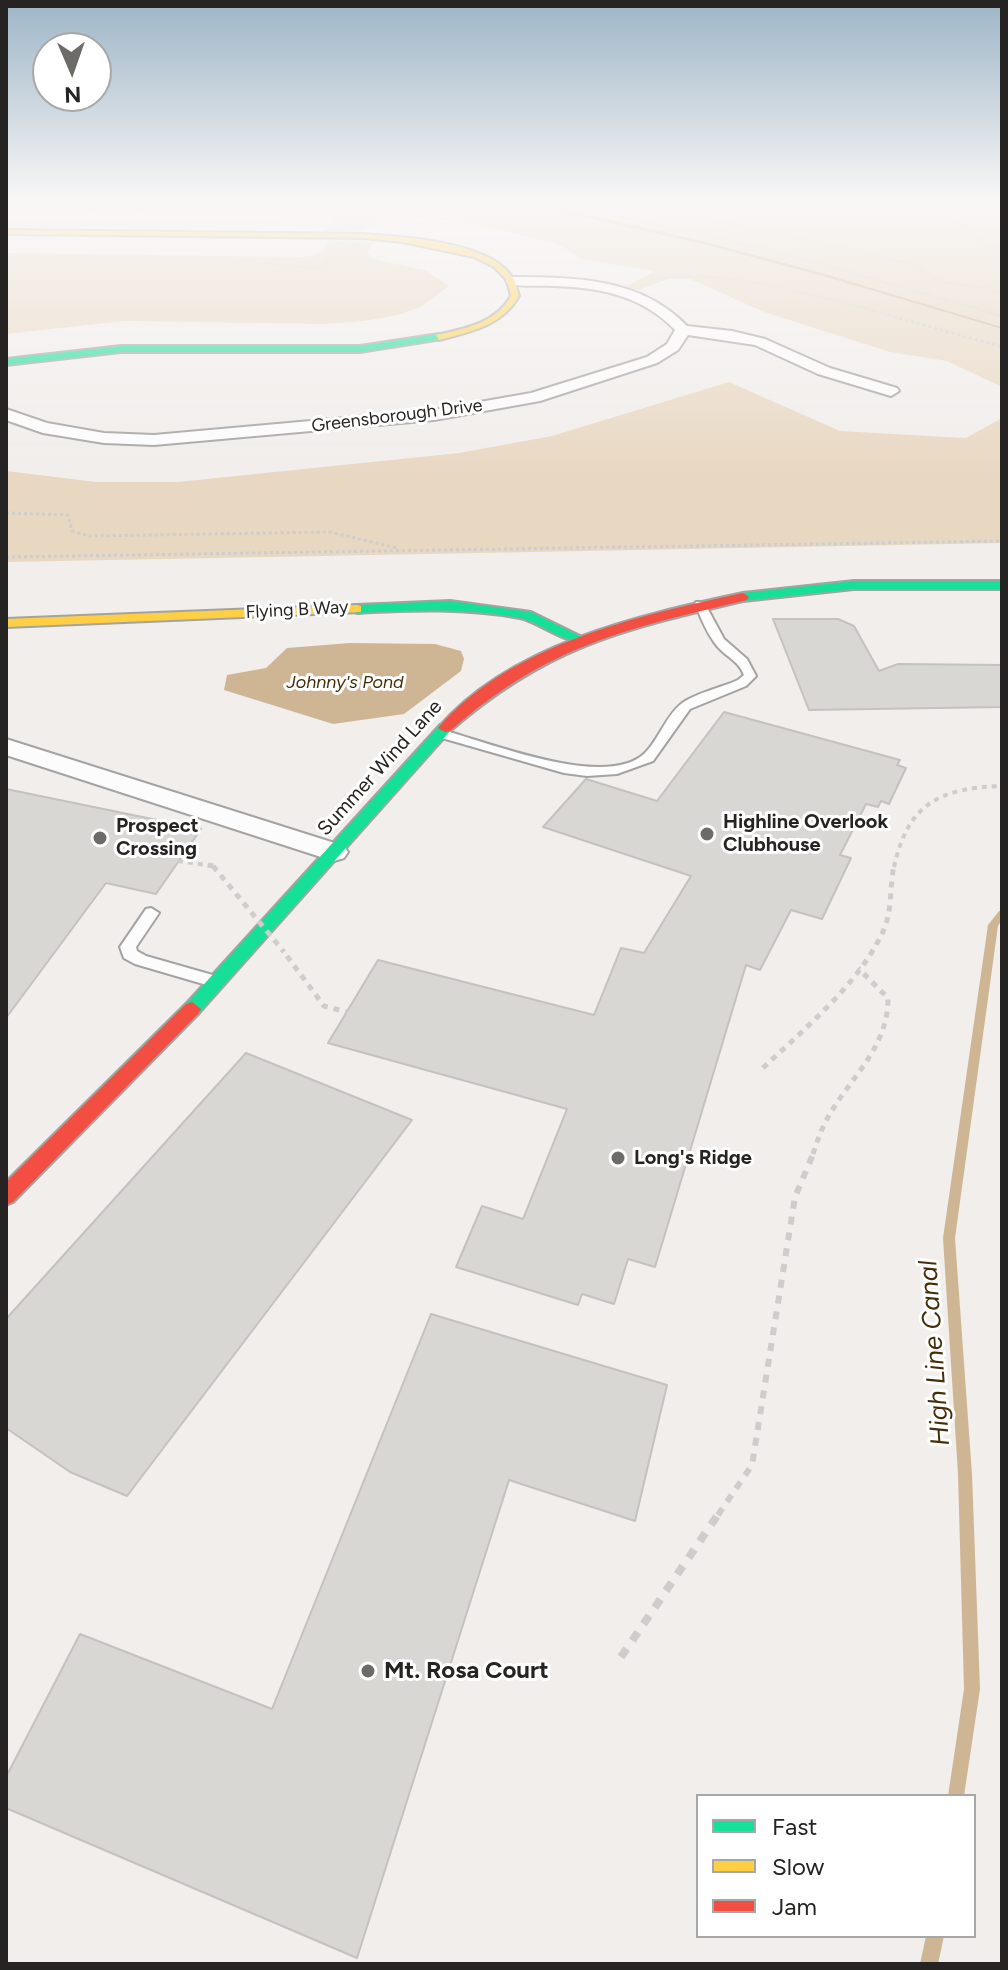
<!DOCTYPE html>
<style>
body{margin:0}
#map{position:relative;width:1008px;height:1970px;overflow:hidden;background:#f1eeeb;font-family:Figtree,sans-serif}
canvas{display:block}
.frame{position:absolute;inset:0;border:8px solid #262422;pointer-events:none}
.legend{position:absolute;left:696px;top:1794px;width:280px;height:144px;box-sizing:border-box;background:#fff;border:2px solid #a8a7a7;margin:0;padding:10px 14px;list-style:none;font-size:24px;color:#262422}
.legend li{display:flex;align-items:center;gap:16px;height:40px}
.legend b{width:40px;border:2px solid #a8a7a7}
.north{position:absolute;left:32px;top:32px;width:80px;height:80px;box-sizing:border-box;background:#fff;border:2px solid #a8a7a7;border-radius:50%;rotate:178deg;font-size:22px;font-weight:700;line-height:32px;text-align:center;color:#262422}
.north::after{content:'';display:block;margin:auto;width:28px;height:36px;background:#6d6b68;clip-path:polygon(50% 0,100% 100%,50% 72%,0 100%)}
</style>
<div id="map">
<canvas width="1008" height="1970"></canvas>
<div class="frame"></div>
<ul class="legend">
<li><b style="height:10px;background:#16e098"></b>Fast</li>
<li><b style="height:10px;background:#ffcf43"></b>Slow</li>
<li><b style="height:10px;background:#f24e42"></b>Jam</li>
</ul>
<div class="north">N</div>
</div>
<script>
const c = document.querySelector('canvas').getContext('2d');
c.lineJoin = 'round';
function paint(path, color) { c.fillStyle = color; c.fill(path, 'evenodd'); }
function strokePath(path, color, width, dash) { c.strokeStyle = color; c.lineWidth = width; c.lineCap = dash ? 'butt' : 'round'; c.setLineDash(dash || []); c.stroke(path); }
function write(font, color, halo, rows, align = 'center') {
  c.font = font + ' Figtree,sans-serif'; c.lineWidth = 6; c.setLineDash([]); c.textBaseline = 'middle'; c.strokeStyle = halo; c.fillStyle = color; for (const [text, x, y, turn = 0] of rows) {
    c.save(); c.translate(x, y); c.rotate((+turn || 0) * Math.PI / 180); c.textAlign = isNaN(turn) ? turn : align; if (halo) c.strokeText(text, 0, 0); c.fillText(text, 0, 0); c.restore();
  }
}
const green = new Path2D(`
 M78 203H1002V387L947 361 890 352 764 312 690 279H668L639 290 626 287 654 271 581 259 558 244 470 223 399 216 381 218 364 230 323 232 333 221 330 217 87 212Z
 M330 241 375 242 367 252 373 259 425 270 449 286 421 307 398 315 364 321 327 324 124 321 6 334V253L304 257 321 252Z
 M729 382 840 431 966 438 1002 418V543L6 562V471L96 482H178L459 453 552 436Z`);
const water = new Path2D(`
 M350 643 435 644 461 651 464 659 461 671 404 714 333 724 224 690 227 675 266 668 287 648Z`);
const stream = new Path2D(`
 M521 203 584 214 706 242 825 274 1002 327V329L823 276 703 244Z
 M1002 910V920L998 926 955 1238 972 1474 980 1689 964 1796H948L964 1689 958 1474 943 1238 988 925 999 911Z
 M926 1936H944L938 1964H920Z`);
const building = new Path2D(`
 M773 619H838L854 626 879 671 898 664 1002 665V707L809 710Z
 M724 712 900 760 897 765 906 768 889 804 881 801 878 807 866 804 840 855 851 858 822 919 791 910 760 970 746 965 655 1267 628 1259 614 1304 582 1294 578 1305 456 1267 482 1206 523 1219 567 1109 328 1043 378 960 594 1015 621 948 644 953 691 876 543 827 586 779 657 801Z
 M6 789 201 829 156 894 106 883 6 1018Z
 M246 1053 412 1120 127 1496 70 1472 6 1428V1319Z
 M431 1314 667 1385 635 1521 509 1480 357 1958 6 1808V1777L80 1634 272 1709Z`);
const pathFar5 = new Path2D(`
 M155 203 219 207 313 204 334 209 343 216
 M560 203 782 253 1002 316
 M636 203 908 263 942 282 986 288 1002 294
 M922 203 928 211 960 224 1002 255
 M259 263 316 268 327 264 328 257
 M648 282C706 262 835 300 895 317`);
const pathFar4 = new Path2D(`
 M888 315 1002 347
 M6 513 68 515 72 531 89 536 330 532 397 548
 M6 557 1002 541`);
const pathFar3 = new Path2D(`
 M178 861 213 866
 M894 867C908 803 940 788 1002 786`);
const pathFar2 = new Path2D(`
 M208 865 213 866
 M287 956 324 1006 347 1012
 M763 1068C806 1027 861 983 885 927 892 908 890 885 894 865
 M813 1154C817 1142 821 1130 827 1119 850 1077 888 1049 888 998L858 968`);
const pathFar1 = new Path2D(`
 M718 1515 752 1465 795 1197 814 1152`);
const path = new Path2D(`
 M621 1657 719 1513`);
const lane = new Path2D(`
 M696 602H704L724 639 747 659 756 676 746 686 690 709 653 761 617 774 587 776 564 773 435 736 433 733 439 729C486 741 606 791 645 753 659 739 666 716 681 704 693 694 723 687 738 680L744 675C739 661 726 657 717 646 707 634 701 618 695 604Z
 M151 908 159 913 136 947 137 951 146 956 223 978 225 982 223 986 217 988 135 964 124 958 120 947 146 909Z`);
const street = new Path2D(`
 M513 277C575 277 641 278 687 326L732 331 765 339 830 368 897 388 899 391 891 396 818 374 755 345 688 335 678 350 657 363 540 401 434 420 154 445 104 443 43 433 6 420V409L47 423 104 433 154 435 434 410 531 393 647 357 667 344 675 330C643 296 599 287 553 286 538 285 523 287 508 284L506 281Z
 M6 739 344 846 348 852 344 858 334 861 324 858 6 755Z`);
const fast = new Path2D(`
 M439 334 442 339 360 352H121L6 365V359L121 346H360Z
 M854 581H1002V589H854L743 601 737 597 743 593Z
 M450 601 531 612 588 640C575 650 537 621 520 618 465 608 412 610 357 613L351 609 357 605Z
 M445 724 450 725V731L198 1014H186L183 1009 186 1004 440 725Z`);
const slow = new Path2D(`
 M6 230 363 234C402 237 490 241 513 278 516 283 517 290 519 296 502 326 470 332 439 340L436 335C464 329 496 323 511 296L507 280 494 267 474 257 402 242 363 238 6 234Z
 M357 605 361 606V612L6 627V619Z`);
const jam = new Path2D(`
 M743 593 749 597 747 600C625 629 548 645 450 731L445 732 438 728C510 644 640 615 743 593Z
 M192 1002 201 1009 198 1014 13 1202 6 1205V1182L186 1004Z`);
const pathBridge = new Path2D(`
 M213 866 284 952`);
const markers = [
 [707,834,8,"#6d6b68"],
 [100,838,8,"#6d6b68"],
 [618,1158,8,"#6d6b68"],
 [368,1671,8,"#6d6b68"]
];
const farStreetnames = [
 ["Greensborough Drive",397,416,-7],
 ["Flying B Way",297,610,-3]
];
const farWaternames = [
 ["Johnny's Pond",345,683]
];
const streetNames = [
 ["Summer Wind Lane",380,768,-48]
];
const poiNames = [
 ["Highline Overlook",723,822],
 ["Clubhouse",723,845],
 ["Prospect",116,826],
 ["Crossing",116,849],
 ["Long's Ridge",634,1158]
];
const nearPoinames = [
 ["Mt. Rosa Court",384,1671]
];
const nearWaternames = [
 ["High Line Canal",935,1353,-94]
];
paint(green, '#e8d7c1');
paint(water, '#ceb695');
paint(stream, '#ceb695');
paint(building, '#d9d7d4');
strokePath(building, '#c4c2c0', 2);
strokePath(lane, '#a5a3a1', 4);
strokePath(street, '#a5a3a1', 4);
strokePath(fast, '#a5a3a1', 4);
strokePath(slow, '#a5a3a1', 4);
strokePath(jam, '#a5a3a1', 4);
strokePath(pathFar5, '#cfcdcb', 2, [2, 2]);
strokePath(pathFar4, '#cfcdcb', 3, [3, 3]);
strokePath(pathFar3, '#cfcdcb', 4, [5, 5]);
strokePath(pathFar2, '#cfcdcb', 5, [6, 6]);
strokePath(pathFar1, '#cfcdcb', 6, [8, 8]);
strokePath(path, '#cfcdcb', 8, [10, 10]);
paint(lane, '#fdfcfc');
paint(street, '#fdfcfc');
paint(fast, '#16e098');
paint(slow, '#ffcf43');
paint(jam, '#f24e42');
strokePath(pathBridge, '#cfcdcb', 5, [6, 6]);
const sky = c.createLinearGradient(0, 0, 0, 479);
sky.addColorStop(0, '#9db5c7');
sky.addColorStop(0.42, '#f9f7f6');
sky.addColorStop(1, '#f9f7f600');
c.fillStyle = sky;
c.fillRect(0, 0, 1008, 479);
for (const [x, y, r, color] of markers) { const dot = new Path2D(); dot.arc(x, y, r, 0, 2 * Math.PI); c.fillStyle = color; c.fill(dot); strokePath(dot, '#fff', 3); }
write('18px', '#262422', '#fff', farStreetnames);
write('italic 18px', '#452e07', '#fff', farWaternames);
write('20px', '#262422', '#fff', streetNames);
write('bold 20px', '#262422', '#fff', poiNames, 'left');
write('bold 24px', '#262422', '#fff', nearPoinames, 'left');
write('italic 26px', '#452e07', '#fff', nearWaternames);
</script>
